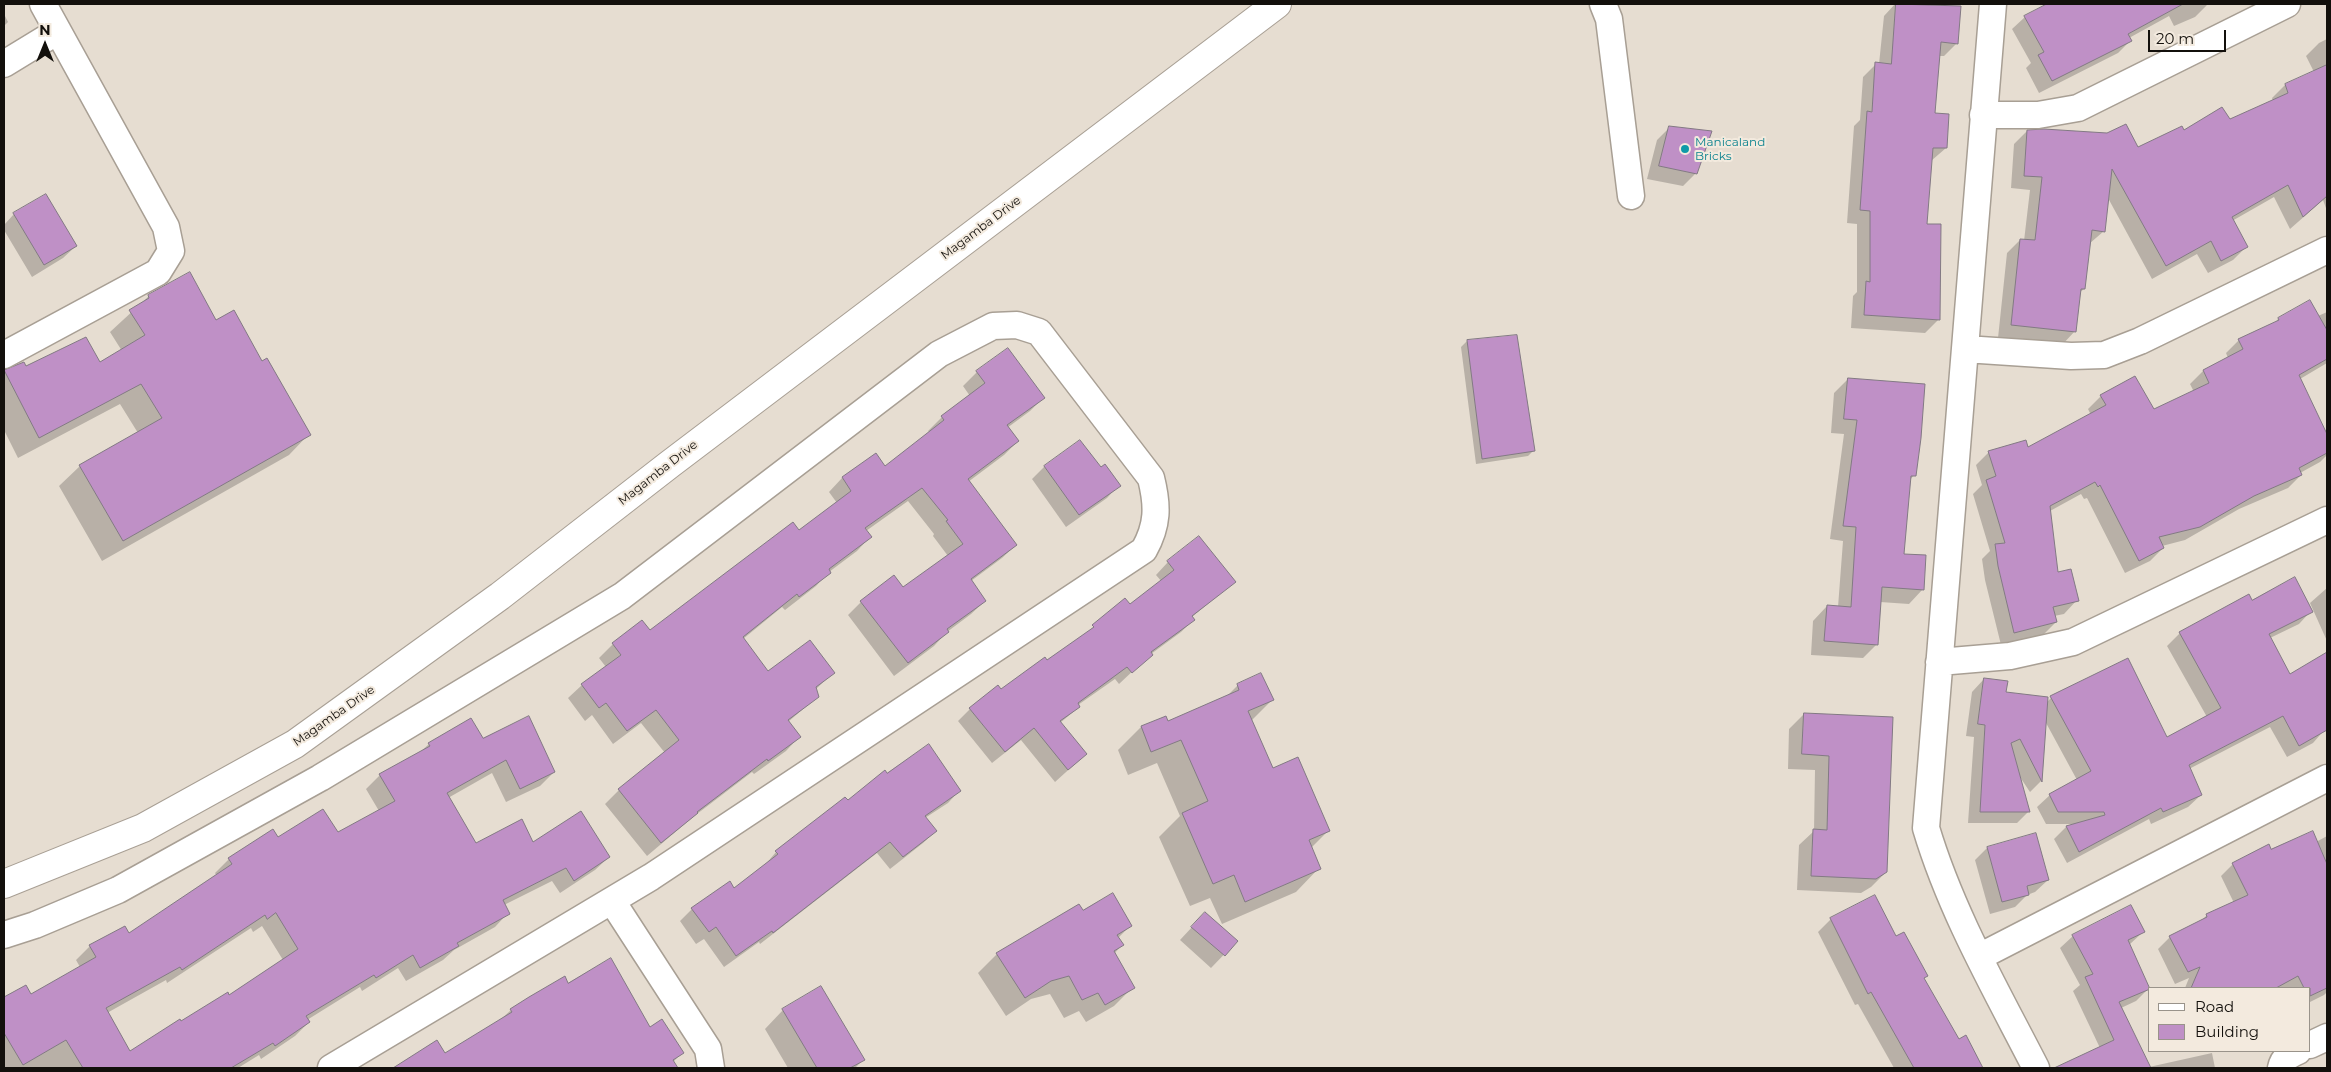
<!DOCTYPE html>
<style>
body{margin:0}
#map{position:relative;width:2331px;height:1072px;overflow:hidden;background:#e6ddd1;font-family:Montserrat,sans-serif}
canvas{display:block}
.frame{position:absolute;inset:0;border:5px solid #13100c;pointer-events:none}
.legend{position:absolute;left:2148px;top:987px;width:162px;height:65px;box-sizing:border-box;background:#f3eade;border:1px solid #99938a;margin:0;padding:6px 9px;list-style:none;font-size:15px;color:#13100c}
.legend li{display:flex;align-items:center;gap:10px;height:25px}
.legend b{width:25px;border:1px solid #99938a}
.north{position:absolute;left:20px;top:20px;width:50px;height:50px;-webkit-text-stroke:4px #f3eade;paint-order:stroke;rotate:0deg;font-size:14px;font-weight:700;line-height:20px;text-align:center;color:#13100c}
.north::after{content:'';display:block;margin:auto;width:18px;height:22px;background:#13100c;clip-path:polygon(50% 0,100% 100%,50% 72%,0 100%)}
.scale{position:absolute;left:2148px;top:30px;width:78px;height:22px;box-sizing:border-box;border:2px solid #13100c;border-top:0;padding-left:6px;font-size:15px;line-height:18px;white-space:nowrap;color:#13100c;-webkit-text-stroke:4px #f3eade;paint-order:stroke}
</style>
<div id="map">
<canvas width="2331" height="1072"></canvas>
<div class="frame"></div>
<ul class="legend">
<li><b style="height:6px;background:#fff"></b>Road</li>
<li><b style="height:14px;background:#bf90c6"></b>Building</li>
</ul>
<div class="north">N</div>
<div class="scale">20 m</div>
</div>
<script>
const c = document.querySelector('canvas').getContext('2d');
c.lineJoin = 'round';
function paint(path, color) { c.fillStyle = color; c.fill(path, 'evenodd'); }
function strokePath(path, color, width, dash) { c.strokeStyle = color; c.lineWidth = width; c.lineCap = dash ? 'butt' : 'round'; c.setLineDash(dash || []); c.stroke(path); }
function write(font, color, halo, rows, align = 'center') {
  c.font = font + ' Montserrat,sans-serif'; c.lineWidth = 4; c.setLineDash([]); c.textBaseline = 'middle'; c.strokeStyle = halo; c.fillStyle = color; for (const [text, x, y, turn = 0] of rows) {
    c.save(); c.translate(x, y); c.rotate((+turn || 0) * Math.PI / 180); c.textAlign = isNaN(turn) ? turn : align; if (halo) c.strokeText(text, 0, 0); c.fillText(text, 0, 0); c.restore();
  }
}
const shadow = new Path2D(`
 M1895 4 1960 7 1957 43 1944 56H1938L1934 114 1946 148 1931 161 1926 225 1938 320 1925 333 1851 328 1853 296 1857 292V224L1847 223 1854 126 1860 120 1863 77 1876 64H1879L1884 16Z
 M2049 4H2207V5L2195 17 2174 26 2169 16 2129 38 2130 41 2118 53 2039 93 2026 68 2031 63 2012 29 2025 17Z
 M4 14 8 22 4 26Z
 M2327 39V211L2323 200 2290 229 2274 197 2232 221 2246 247 2233 260 2208 273 2197 254 2152 279 2108 198 2104 231 2089 244 2084 289 2079 293 2075 331 2062 345 1998 338 2007 253 2020 240 2024 241 2030 190 2011 188 2014 144 2027 131 2137 149 2183 131 2229 121 2273 101 2272 98 2285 85 2314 72 2306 56 2319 43Z
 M1670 127 1696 173 1683 186 1647 179 1657 140Z
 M14 214 76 246 63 258 32 277 4 230V225Z
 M149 296 215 322 262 363 309 434 289 455 102 561 59 486 80 466 138 433 120 404 18 458 4 430V372L25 367 100 364 122 351 110 332Z
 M2327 312V363L2300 379 2327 436V455L2320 462 2300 473 2301 475 2288 488 2239 509 2185 540 2162 546 2163 548 2150 561 2125 573 2087 498 2084 499 2081 494 2050 511 2057 574 2077 600 2064 614 2054 616 2056 622 2043 635 2001 645 1985 580 1982 559 1990 551 1973 494 1982 485 1976 465 1989 452 2027 449 2091 415 2088 409 2101 396 2153 411 2194 392 2190 384 2203 371 2228 358 2226 353 2239 340 2274 324 2278 319 2318 316Z
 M1467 341 1534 450 1528 456 1476 464 1461 347Z
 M977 372 1044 397 1030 411 1007 428 1018 441 1004 455 968 482 1016 545 1002 558 971 581 985 601 971 614 947 632 934 646 894 676 848 615 861 602 903 589 948 556 933 536 934 534 908 501 866 531 870 537 857 551 829 572 816 586 785 610 782 607 743 639 768 672 833 673 815 690 817 697 788 722 799 737 786 751 754 774 752 772 693 817 647 856 605 804 619 790 665 753 641 723 613 744 592 715 585 721 568 698 582 685 606 667 599 658 613 644 642 622 650 632 799 532 837 503 829 492 842 478 876 455 885 468 930 433 928 431 942 417 970 396 963 386Z
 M1848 379 1914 475 1910 480 1902 555 1923 589 1909 604 1880 602 1877 644 1863 658 1811 655 1813 621 1827 606 1838 607 1843 541 1830 539 1844 434 1831 433 1834 393Z
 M1080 442 1100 469 1119 485 1107 498 1066 527 1032 479 1044 467Z
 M1168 562 1234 582 1192 617 1193 620 1181 632 1151 654 1119 684 1115 679 1078 705 1079 707 1060 723 1086 754 1055 782 1021 740 992 763 958 721 970 709 1047 662 1081 638 1125 599 1130 605 1162 582 1156 575Z
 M2327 588V641L2310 603Z
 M2248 596 2251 601 2311 611 2299 624 2270 638 2290 675 2327 654V727L2313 743 2287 757 2270 727 2189 769 2201 795 2188 807 2151 824 2149 819 2067 863 2054 839 2066 827 2074 824H2046L2037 807 2050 795 2077 780 2045 721 2041 781 2030 792 2018 774 2029 811 2017 823H1968L1974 737 1966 736 1972 692 1984 679 2005 693 2046 703 2051 698 2166 739 2207 717 2167 646 2180 633Z
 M1238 685 1272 700 1251 721 1273 769 1329 830 1311 848 1319 868 1296 892 1222 924 1210 898 1190 906 1159 837 1180 816 1157 763 1128 775 1118 750 1141 727 1167 723 1226 697Z
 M1804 714 1891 718 1886 872 1871 887 1861 893 1797 890 1799 845 1814 831 1815 770 1788 769 1789 729Z
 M482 740 554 772 540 786 506 802 492 773 448 798 475 845 533 843 609 857 595 870 560 893 552 881 504 905 508 913 495 927 454 950 443 960 406 981 398 968 362 991 360 987 307 1020 309 1022 295 1036 261 1059 259 1055 238 1068H4V999L25 986 31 996 80 967 76 960 90 946 124 927 128 935 217 876 215 873 229 859 278 839 338 834 379 811 366 789 380 775 418 754 429 744ZM262 926 283 960 229 997 129 1053 107 1013 166 980 167 983 251 928 253 932Z
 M887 774 960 790 948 803 925 818 936 831 923 843 890 869 877 853 760 944 759 942 724 967 704 939 696 944 680 921 692 909 734 890 765 865 776 852 845 799 848 802Z
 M2327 836V960L2325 961 2327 992 2324 995 2310 1002V988H2185L2189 978 2175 984 2158 949 2170 937 2199 923 2207 915 2234 903 2221 876 2233 864 2270 851 2316 842Z
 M1987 848 2048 880 2035 892 2027 895 2015 907 1990 914 1975 860Z
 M1078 905 1082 912 1131 925 1118 938 1122 945 1114 954 1133 987 1114 1006 1086 1022 1079 1011 1064 1018 1050 994 1031 999 1006 1016 978 973 997 954Z
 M1831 919 1895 938 1923 979 1958 1040 1966 1036 1982 1068H1894L1858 1004 1855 1005 1818 932Z
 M1193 926 1237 941 1211 968 1180 940Z
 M2143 932 2129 945 2148 989 2136 1001 2121 1008 2149 1067 2212 1053 2215 1068H2067L2075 1059 2100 1048 2073 991 2080 985 2060 948 2073 936Z
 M568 984 650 1028 682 1053 673 1062 677 1068H555L550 1060 537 1068H399L407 1060 445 1055 499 1021 511 1010Z
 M783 1010 863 1060 855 1068H788L765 1029Z`);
const building = new Path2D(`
 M1896 4 1961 6 1958 44 1941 42 1935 113 1949 114 1947 148H1933L1927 224H1941L1940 320 1864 315 1866 281 1870 282V211L1860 210 1867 111 1872 112 1875 62 1891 64Z
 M2047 4H2183L2128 34 2132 41 2052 81 2038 55 2044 52 2024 16Z
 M2327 65V196L2303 217 2288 185 2232 217 2248 247 2221 261 2211 241 2166 266 2112 169 2105 232 2092 230 2085 289H2081L2076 332 2011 325 2020 239 2035 240 2042 177 2024 176 2027 130 2044 129 2107 133 2126 124 2138 147 2182 126 2184 130 2222 107 2230 119 2288 93 2285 84Z
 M1669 126 1712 131 1697 174 1659 166Z
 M46 194 77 246 44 265 13 213Z
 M190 272 216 320 234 310 262 361 267 358 311 435 123 541 79 465 162 418 141 384 39 438 4 370 24 362 26 366 86 337 100 362 145 335 129 310 149 298 148 295Z
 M2310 300 2327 330V359L2299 375 2327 434V453L2299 468 2302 475 2254 496 2200 527 2159 537 2164 548 2139 561 2100 485 2098 487 2095 482 2050 506 2058 572 2071 569 2079 601 2053 607 2057 622 2014 633 1998 566 1995 544 2005 543 1986 480 1996 476 1988 451 2026 440 2028 447 2106 405 2100 395 2135 376 2154 409 2209 383 2203 370 2243 349 2238 339 2279 320 2278 318Z
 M1517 335 1535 451 1482 459 1467 340Z
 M1008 348 1045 398 1007 425 1019 441 968 479 1017 545 971 579 986 601 947 629 949 632 908 663 860 601 894 575 903 587 963 544 946 521 948 520 922 488 865 528 872 537 829 569 831 573 799 597 797 594 743 637 768 671 810 640 835 673 816 687 819 697 788 720 801 737 768 761 767 759 697 812 698 813 661 843 618 789 679 740 656 710 627 731 606 703 599 708 581 684 621 655 612 643 642 620 650 630 793 522 799 530 851 491 842 477 876 453 885 466 944 420 941 416 985 383 976 371Z
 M1848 378 1925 384 1921 438 1916 476H1911L1904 554 1926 555 1924 590 1882 587 1878 645 1824 641 1827 605 1851 607 1856 527 1843 526 1857 420 1844 419Z
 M1080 440 1101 467 1105 464 1121 486 1079 515 1044 466Z
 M1199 536 1236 582 1192 616 1195 620 1151 652 1153 655 1132 673 1127 667 1078 703 1080 707 1060 721 1087 754 1068 770 1034 728 1005 752 969 708 998 685 1001 689 1045 657 1047 660 1094 627 1092 625 1125 598 1130 604 1174 570 1167 561Z
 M2295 577 2313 612 2269 634 2290 674 2327 652V730L2299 746 2283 716 2189 765 2202 795 2163 812 2161 808 2079 852 2066 826 2105 815 2104 812H2058L2049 794 2091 771 2050 696 2128 658 2167 737 2221 708 2179 632 2249 594 2252 600Z
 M1261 673 1274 700 1248 711 1273 768 1298 757 1330 831 1309 840 1321 869 1245 902 1234 875 1213 884 1182 813 1208 801 1181 740 1151 752 1141 726 1166 716 1168 721 1239 690 1237 684Z
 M1984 678 2008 681 2006 692 2048 697 2042 782 2020 739 2011 743 2030 812H1980L1985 725 1978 724Z
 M1804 713 1893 717 1887 872 1876 879 1811 876 1813 829 1827 830 1829 756 1802 754Z
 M529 716 555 772 520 789 506 760 447 793 476 843 522 819 533 842 581 811 610 857 574 881 566 868 503 900 510 914 457 943 459 946 420 968 413 955 376 978 374 975 306 1016 310 1022 275 1046 273 1043 231 1068H83L66 1040 23 1065 4 1033V997L26 985 31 994 96 957 89 945 125 926 129 933 232 864 228 858 273 829 278 837 323 809 338 832 395 801 379 774 430 746 428 743 471 718 483 738ZM276 913 298 949 229 995 228 992 181 1021 180 1019 130 1051 106 1008 180 967 182 970 265 915 267 919Z
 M929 744 961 791 925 816 937 831 903 857 890 842 773 933 772 931 736 956 716 927 709 932 691 908 730 881 734 888 778 854 775 851 845 797 848 800 885 770 887 773Z
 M2313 831 2327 864V988L2310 996V988H2304L2298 976 2276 988H2191L2200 967 2188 972 2169 936 2207 917 2206 914 2248 895 2232 863 2269 844 2271 849Z
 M2036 833 2049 880 2027 886 2029 895 2002 902 1987 847Z
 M1113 893 1132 926 1117 935 1124 945 1114 951 1135 988 1105 1005 1098 993 1082 1000 1069 976 1051 981 1025 998 996 953 1079 904 1083 910Z
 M1875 895 1896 936 1904 932 1928 976 1924 978 1959 1039 1966 1035 1983 1068H1914L1871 992 1868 994 1830 918Z
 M2131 905 2145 932 2128 940 2150 989 2119 1002 2151 1068H2054L2114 1040 2085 977 2093 974 2072 935Z
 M1205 912 1238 941 1225 956 1191 927Z
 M611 958 650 1027 662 1019 684 1053 673 1060 678 1068H393L437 1040 445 1053 512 1012 510 1009 529 997 565 976 568 983Z
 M821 986 865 1060 850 1068H817L782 1009Z`);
const street = new Path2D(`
 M1603 4 1609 19 1631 196
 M1993 4 1926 828C1951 912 1996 990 2036 1068
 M4 64 58 31
 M1983 115H2038L2078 108 2287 4
 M1965 349 2071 356 2104 355 2140 341 2327 250
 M4 355 158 272 171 251 166 227 43 4
 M1939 662 2010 656 2073 642 2327 520
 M612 901 708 1049 711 1068
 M4 935 35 925 118 890 320 778 622 596 939 354 993 326 1017 325 1039 332 1151 478C1158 506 1158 525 1144 550L651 877 331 1068
 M1979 957 2327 778
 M2310 1045 2327 1037
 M2281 1068C2283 1058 2289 1055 2298 1051`);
const secondary = new Path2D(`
 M4 884 143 828 295 744 500 596 670 464 1277 4`);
const markers = [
 [1685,149,5,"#0f9aa8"]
];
const cultureNames = [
 ["Manicaland",1695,142],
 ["Bricks",1695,156]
];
const streetNames = [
 ["Magamba Drive",981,228,-37],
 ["Magamba Drive",658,473,-38],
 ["Magamba Drive",334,716,-35]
];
paint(shadow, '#0003');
paint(building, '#bf90c6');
strokePath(building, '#827983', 1);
strokePath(street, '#a89f94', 29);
strokePath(secondary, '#a89f94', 30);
strokePath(street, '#fff', 26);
strokePath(secondary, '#fff', 28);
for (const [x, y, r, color] of markers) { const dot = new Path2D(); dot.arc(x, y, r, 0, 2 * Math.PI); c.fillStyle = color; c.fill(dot); strokePath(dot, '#f3eade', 2); }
write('12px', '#0d838f', '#f3eade', cultureNames, 'left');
write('12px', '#13100c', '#f3eade', streetNames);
</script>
